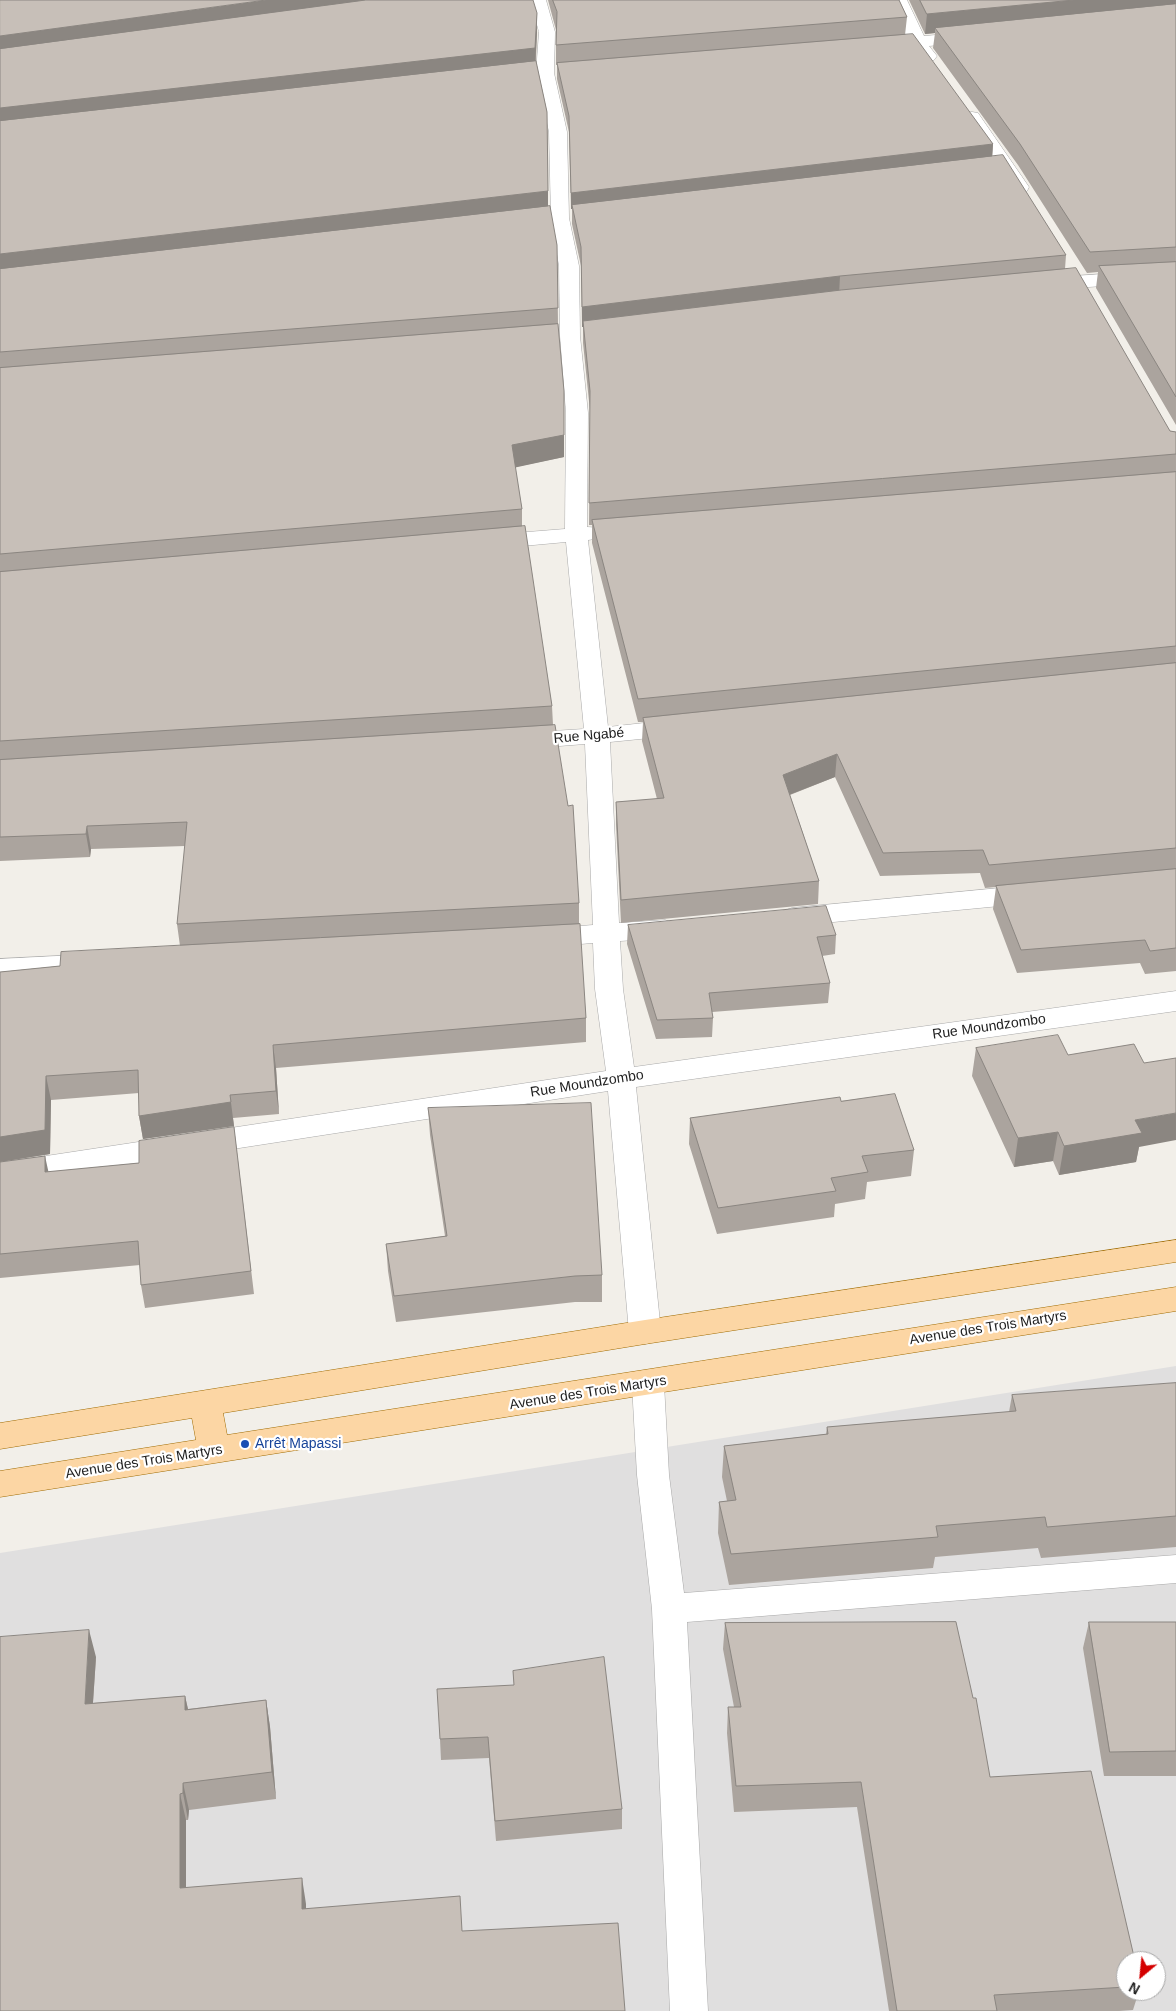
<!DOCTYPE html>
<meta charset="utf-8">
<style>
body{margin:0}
#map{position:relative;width:1176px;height:2011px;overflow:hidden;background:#f2efe9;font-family:Helvetica,sans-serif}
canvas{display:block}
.north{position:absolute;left:1116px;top:1951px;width:50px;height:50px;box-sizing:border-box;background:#fff;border:1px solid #a7a7a7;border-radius:50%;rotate:208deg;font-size:14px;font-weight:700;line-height:20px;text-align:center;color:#222}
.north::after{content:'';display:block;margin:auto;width:18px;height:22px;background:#d40000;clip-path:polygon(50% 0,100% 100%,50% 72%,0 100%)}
</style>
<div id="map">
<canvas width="1176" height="2011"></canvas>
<div class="north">N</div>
</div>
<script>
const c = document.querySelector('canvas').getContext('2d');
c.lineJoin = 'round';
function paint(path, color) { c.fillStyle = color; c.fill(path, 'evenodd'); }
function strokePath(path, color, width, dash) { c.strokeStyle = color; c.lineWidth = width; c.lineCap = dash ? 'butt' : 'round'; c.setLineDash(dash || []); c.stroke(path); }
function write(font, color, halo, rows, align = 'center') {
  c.font = font + ' Helvetica,sans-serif'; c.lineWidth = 4.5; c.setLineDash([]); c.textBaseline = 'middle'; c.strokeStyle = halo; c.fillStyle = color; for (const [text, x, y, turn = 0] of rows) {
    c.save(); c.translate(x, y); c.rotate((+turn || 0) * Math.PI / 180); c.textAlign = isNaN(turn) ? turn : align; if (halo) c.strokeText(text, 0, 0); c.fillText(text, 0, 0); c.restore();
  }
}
const residential = new Path2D(`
 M1176 1366V2011H0V1553ZM1126 1961H1156V1991H1126Z`);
const street = new Path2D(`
 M530 0H546L555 32 554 73 567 132 569 218 579 266 580 336 588 413 587 527 602 528 605 533 602 538 588 540 608 727 680 719 689 722 692 727 689 732 680 735 610 742 619 923 665 920 674 923 678 929 674 935 665 938 620 941 623 989 634 1067 1176 991V1011L636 1087 661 1332 656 1341 645 1344 634 1341 629 1332 608 1091 0 1185V1163L606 1071 595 989 593 943 543 947 534 944 530 938 534 932 543 929 593 925 585 744 521 749 512 746 509 741 512 736 521 733 584 729 566 542 490 549 482 547 479 542 482 537 490 535 565 529 566 413 560 336 559 266 551 218 549 132 536 73 539 32Z
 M891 0H907L924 36 971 32 977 33 980 37 977 41 971 42 929 46 937 56 934 60 928 61 922 60 913 47 881 50 875 49 872 45 875 41 907 38Z
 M972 112 978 113 1029 187 1027 191 1020 193 1013 191 1011 187 963 117 966 113Z
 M1176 269V281L1045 290 1038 288 1035 284 1038 280 1045 278Z
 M1031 885 1040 888 1044 894 1040 900 1031 903 792 926 783 923 779 917 783 911 792 908Z
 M96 954 106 956 110 963 106 970 96 972 0 977V959Z
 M648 1371 659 1375 664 1384 669 1475 684 1593 1176 1555V1583L687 1622 708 2011H670L652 1609 637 1475 632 1384 637 1375Z`);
const primary = new Path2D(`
 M1176 1240V1262L645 1344 223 1413 227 1435 1176 1287V1311L0 1497V1471L196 1440 192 1418 0 1449V1423L645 1320Z`);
const wall = new Path2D(`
 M0 0 537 32 536 61 547 112 548 206 557 245 558 324 564 457 515 467 522 509V526L552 706 553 725 579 903V924L586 1018V1042L276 1068 279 1114 233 1118 234 1126 143 1139 139 1116V1093L51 1100 50 1154 0 1162V972L60 966 180 946 177 924 185 846 91 849 90 857 0 861Z
 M548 0H899L907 17 905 35 993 144 992 157 1066 255 1065 269 1170 431 1176 432V971L1145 974 1140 963 1017 973 993 909 996 887 985 888 980 873 880 876 835 777 790 795 819 881 818 904 621 923 616 825V802L657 799 642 741 643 722H638L592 543V525H589L590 411 583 343V327H582L581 266 572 224V209H571L569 132 557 79V65H556V30Z
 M909 0H1176V425L1096 288 1098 272 1087 273 1018 165 933 48 935 33 925 34Z
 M628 925 836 935 835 954 822 956 830 983 828 1003 712 1012 713 1018 712 1037 656 1039 627 944Z
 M976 1048 1068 1055 1139 1147 1136 1162 1059 1175 1053 1161 1014 1167 972 1076Z
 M841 1101 914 1150 911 1176 867 1182 865 1199 835 1204 834 1217 717 1234 689 1144 690 1118Z
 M428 1108 602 1275V1302H575L396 1322 388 1271 386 1244 445 1236 430 1135Z
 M234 1127 254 1294 145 1308 141 1285 140 1265 0 1278V1162L48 1172 139 1163Z
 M1176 1383V1547L1041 1558 1038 1548 935 1557 933 1568 729 1585 718 1533 719 1502 727 1501 722 1477 724 1446 826 1434 827 1427 1009 1412 1012 1395Z
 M1089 1622H1176V1776H1104L1083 1648Z
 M725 1623 990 1777 1126 1961V1991H1139L1133 2010 1119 2011H889L857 1807 734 1812 727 1733 728 1707H734L723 1649Z
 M96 1657 93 1703 185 1696 188 1709 266 1700 270 1727 276 1799 189 1810 188 1820H186V1888L306 1904V1909L0 2011Z
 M513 1671 622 1809V1829L496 1841 489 1758 441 1760 440 1739 514 1685Z`);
const shadedWall = new Path2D(`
 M266 0H409L0 56V36Z
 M1074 0H1176V9L935 28V33L925 34 927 14Z
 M537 13V32L535 67 0 128V108Z
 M993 144 992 160 572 205V209H571V193Z
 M548 191V211L0 275V254Z
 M840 276 839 295 583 321V327H582V307Z
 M564 391V457L513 468 512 445Z
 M837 754 835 777 781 798 783 775Z
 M87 826 91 849 90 857 86 834Z
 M273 1045 276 1068 279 1114 276 1091Z
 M46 1076 51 1100 50 1154 0 1162V1137Z
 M230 1095 234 1126 143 1139 139 1116Z
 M1176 1113V1140L1139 1147 1136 1162 1059 1175 1064 1146 1135 1120Z
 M1058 1132 1053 1161 1014 1167 1018 1138Z
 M45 1156 50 1179 45 1172Z
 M89 1630 96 1657 91 1731 85 1704Z
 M185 1696 191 1723 185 1710Z
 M266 1700 270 1727 276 1799 272 1772Z
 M183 1783 189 1810 188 1820 183 1793Z
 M180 1794 186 1820V1914L180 1888Z
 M302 1878 306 1904V1935L302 1909Z`);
const building = new Path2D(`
 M0 0H266L0 36Z
 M366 0H533L537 13 535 48 0 108V49Z
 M553 0H899L907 17 556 45 557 12Z
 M920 0H1074L927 14Z
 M1176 4V247L1090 252 1020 144 935 28Z
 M913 34 993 144 571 193 569 116 557 63Z
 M536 61 547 112 548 191 0 254V121Z
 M1003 155 1066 255 840 276 582 307 581 247 572 205Z
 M550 206 557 245 558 308 0 352V269Z
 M1176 262V397L1099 266Z
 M1076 268 1170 431 1176 432V454L589 503 590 391 583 321 841 290Z
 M558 324 564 391V435L512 445 522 509 0 554V368Z
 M1176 472V646L638 699 592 520Z
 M525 526 552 706 0 741V572Z
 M1176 663V848L989 865 983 850 883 853 837 754 783 775 819 881 621 900 616 802 664 798 643 718Z
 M555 725 568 806 573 805 579 903 177 924 187 822 87 826 86 834 0 837V760Z
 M1176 869V948L1150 951 1145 940 1021 950 996 886Z
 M826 906 836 935 817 937 830 983 709 993 713 1018 657 1020 628 925Z
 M580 924 586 1018 273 1045 276 1091 230 1095 231 1102 139 1116 138 1070 46 1076 45 1130 0 1137V972L60 966 61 952Z
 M1058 1035 1068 1055 1134 1044 1144 1063 1176 1058V1113L1135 1120 1142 1133 1064 1146 1058 1132 1018 1138 976 1048Z
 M895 1094 914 1150 862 1156 868 1172 831 1178 836 1191 718 1208 690 1118 840 1097 841 1101Z
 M591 1103 602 1275 575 1276 394 1296 386 1244 447 1236 428 1108Z
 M234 1127 251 1271 141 1285 138 1241 0 1254V1162L45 1156V1172L139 1163V1141Z
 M1176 1383V1516L1047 1527 1045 1517 936 1526 938 1537 731 1554 719 1502 736 1500 724 1446 828 1434 827 1427 1016 1411 1012 1395Z
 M956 1622 973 1698H976L990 1777 1091 1771 1135 1961H1126V1987L994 1995 997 2011H897L861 1782 736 1786 728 1707H741L725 1623Z
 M1089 1622H1176V1751L1110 1752Z
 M89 1630 85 1704 185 1696V1710L266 1700 272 1772 183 1783V1793L180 1794V1888L302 1878V1909L460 1896 462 1931 618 1923 625 2011H0V1637Z
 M604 1657 622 1809 495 1821 488 1737 440 1739 437 1689 514 1685 513 1671Z`);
const markers = [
 [245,1444,5,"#1a4fb4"]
];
const streetNames = [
 ["Rue Ngabé",589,736,-5],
 ["Rue Moundzombo",989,1027,-8],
 ["Rue Moundzombo",587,1084,-9],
 ["Avenue des Trois Martyrs",988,1328,-9],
 ["Avenue des Trois Martyrs",588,1393,-9],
 ["Avenue des Trois Martyrs",144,1462,-9]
];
const transitNames = [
 ["Arrêt Mapassi",255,1444]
];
paint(residential, '#e0dfdf');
strokePath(street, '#a9a9a9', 1);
strokePath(primary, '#a06b00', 1);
paint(street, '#fff');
paint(primary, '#fcd6a4');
paint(wall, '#aba49e');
paint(shadedWall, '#8b8681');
paint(building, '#c7bfb8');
strokePath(building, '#8b8681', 1);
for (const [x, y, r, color] of markers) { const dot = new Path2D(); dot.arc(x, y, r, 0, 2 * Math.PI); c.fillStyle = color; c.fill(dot); strokePath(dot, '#fff', 2); }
write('14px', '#222', '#fff', streetNames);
write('14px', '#164399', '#fff', transitNames, 'left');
</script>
